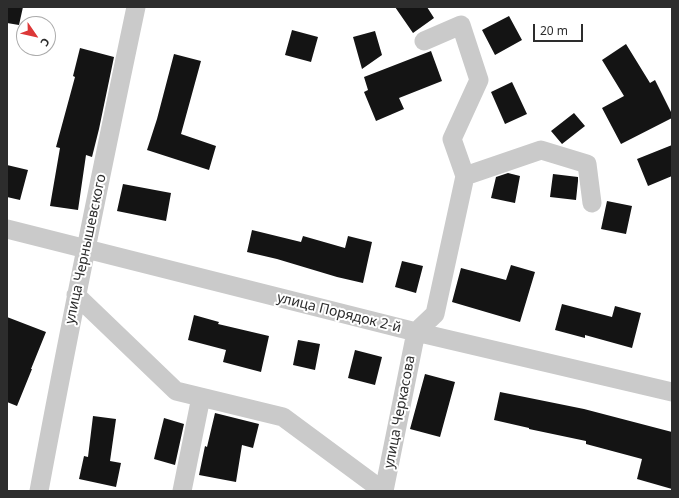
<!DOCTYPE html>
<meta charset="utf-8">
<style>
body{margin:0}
#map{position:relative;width:679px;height:498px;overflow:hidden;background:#fff;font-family:"Noto Sans",sans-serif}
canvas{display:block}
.frame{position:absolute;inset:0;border:8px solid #2d2d2d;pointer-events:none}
.north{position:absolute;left:16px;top:16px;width:40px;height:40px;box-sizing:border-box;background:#fff;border:1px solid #ababab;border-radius:50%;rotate:124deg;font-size:11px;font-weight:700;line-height:16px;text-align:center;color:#2d2d2d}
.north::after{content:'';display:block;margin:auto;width:14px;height:18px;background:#dc3838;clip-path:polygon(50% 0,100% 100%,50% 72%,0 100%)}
.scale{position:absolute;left:533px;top:24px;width:50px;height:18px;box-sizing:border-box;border:2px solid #2d2d2d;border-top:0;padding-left:5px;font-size:12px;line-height:14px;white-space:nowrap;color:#2d2d2d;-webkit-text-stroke:3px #fff;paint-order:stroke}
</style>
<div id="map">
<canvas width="679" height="498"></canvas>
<div class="frame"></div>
<div class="north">С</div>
<div class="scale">20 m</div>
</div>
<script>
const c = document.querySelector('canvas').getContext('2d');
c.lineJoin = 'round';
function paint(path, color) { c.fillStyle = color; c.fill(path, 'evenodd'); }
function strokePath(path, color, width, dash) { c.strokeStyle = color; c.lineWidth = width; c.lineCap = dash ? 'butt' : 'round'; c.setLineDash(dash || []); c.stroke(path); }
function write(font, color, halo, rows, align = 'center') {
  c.font = font + ' "Noto Sans",sans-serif'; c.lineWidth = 4; c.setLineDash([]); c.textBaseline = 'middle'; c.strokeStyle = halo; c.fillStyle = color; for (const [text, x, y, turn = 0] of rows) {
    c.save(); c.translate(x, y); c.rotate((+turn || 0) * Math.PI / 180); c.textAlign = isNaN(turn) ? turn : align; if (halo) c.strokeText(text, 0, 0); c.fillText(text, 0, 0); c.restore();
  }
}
const building = new Path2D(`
 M7 7H23L19 25 7 23Z
 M395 7H427L434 18 413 33Z
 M509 16 522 40 495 55 482 30Z
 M292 30 318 37 311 62 285 55Z
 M375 31 382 55 362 69 353 37Z
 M626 44 650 83 655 80 672 114V118L621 144 602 108 624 96 602 60Z
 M80 48 114 57 99 129 92 157 86 155 78 210 50 206 60 148 56 147 75 77 73 76Z
 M431 51 442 81 399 98 404 109 376 121 364 92 368 90 364 77Z
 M174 54 201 61 181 134 216 146 209 170 147 150 157 119Z
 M512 82 527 114 505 124 491 92Z
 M574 113 585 126 562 144 551 131Z
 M672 145V176L648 186 637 159Z
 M7 165 28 170 20 200 7 197Z
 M508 173 520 176 515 203 491 198 496 177Z
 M553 174 578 177V181L576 200 550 197Z
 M123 184 171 193 166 221 117 211Z
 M607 201 632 206 626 234 601 229Z
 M252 230 301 242 303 236 345 248 348 236 372 242 363 283 337 277 277 259 247 252Z
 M402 261 423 266 416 293 395 287Z
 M511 265 535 272 520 322 452 302 461 268 506 280Z
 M562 304 612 317 615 306 641 313 632 348 585 335V338L555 330Z
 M194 315 219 322 218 324 269 336 261 372 223 362 226 350 188 340Z
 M7 317 46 332 31 369H32L17 406 7 402Z
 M298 340 320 344 315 370 293 365Z
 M355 350 382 357 375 385 348 378Z
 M425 374 455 382 440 437 410 429Z
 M500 392 584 409 672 432V489L637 479 642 459 586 444V441L529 429V428L494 420Z
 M215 413 259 424 253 448 242 445 236 482 199 475 205 446 207 447Z
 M93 416 116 419 110 461 121 463 116 487 79 479 84 456 88 457Z
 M164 418 184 424 175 465 154 459Z`);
const street = new Path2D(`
 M465 176 541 150 587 164 592 203
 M7 229 416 332 672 392
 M76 295 176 391 283 417 383 491
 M39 491C69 329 102 168 136 7
 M182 491 201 397
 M384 491 416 332 435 314 465 176 452 139 479 80 461 25 424 41`);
const streetNames = [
 ["улица Чернышевского",86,249,-78],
 ["улица Порядок 2-й",339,313,14],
 ["улица Черкасова",400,412,-79]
];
paint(building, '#141414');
strokePath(street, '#cacaca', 19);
write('14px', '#2d2d2d', '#fff', streetNames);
</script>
